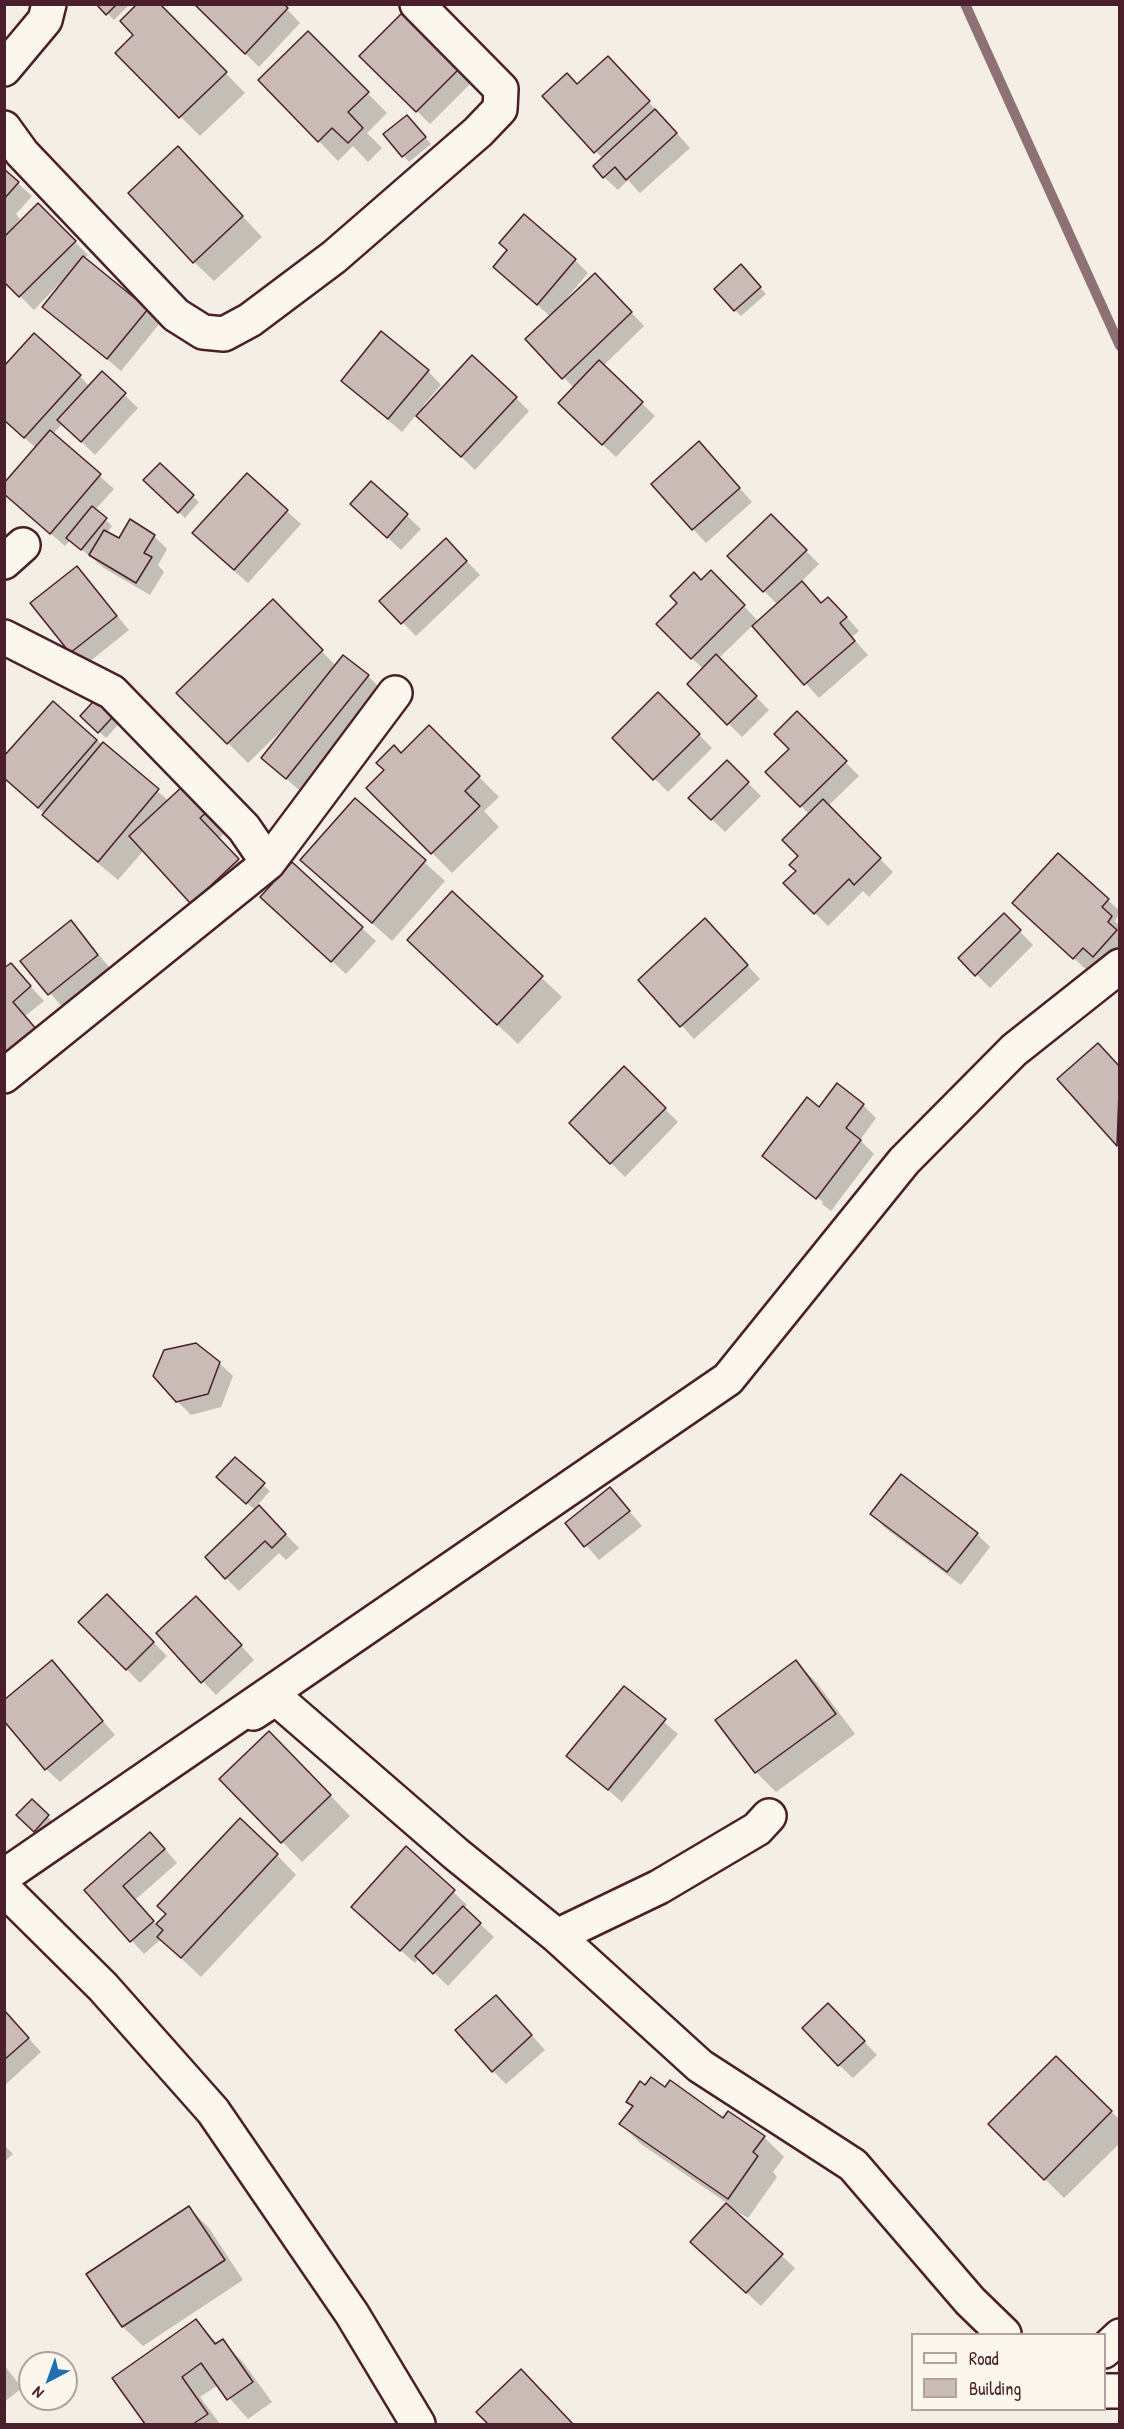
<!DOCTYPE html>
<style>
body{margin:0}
#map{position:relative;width:1124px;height:2429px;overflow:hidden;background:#f4eee4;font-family:"Patrick Hand",sans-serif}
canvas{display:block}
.frame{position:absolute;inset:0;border:6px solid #4a1f2b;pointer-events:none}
.legend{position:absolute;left:911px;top:2333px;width:195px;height:78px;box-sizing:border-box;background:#fbf7ec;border:2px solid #b4a19f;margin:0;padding:8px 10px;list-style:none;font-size:18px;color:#4a1f2b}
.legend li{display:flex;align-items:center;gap:12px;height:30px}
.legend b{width:30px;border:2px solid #b4a19f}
.north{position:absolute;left:18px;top:2351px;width:60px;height:60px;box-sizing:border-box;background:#fbf7ec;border:2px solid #b4a19f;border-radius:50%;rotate:221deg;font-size:16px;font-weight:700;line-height:24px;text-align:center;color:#4a1f2b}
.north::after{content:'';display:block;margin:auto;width:21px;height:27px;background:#1f6fb2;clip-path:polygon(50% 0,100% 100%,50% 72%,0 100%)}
</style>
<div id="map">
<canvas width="1124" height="2429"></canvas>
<div class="frame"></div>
<ul class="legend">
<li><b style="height:8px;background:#fbf7ec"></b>Road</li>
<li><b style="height:16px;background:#cabbb6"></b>Building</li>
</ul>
<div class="north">N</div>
</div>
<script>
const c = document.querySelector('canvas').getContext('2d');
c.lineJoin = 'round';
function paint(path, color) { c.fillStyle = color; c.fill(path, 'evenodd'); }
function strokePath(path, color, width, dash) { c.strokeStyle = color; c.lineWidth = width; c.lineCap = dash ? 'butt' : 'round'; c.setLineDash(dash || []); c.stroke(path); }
const shadow = new Path2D(`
 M99 4H130L114 20Z
 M158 4 245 93 200 136 117 53 135 35Z
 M196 4H282L300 23 259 67Z
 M406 11 475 79 430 124 361 56Z
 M308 33 387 113 367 133 382 148 368 162 353 146 338 161 319 141Z
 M621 71 690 148 640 193 628 180 618 190 604 177 603 159 544 96Z
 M414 123 431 144 409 162 403 155Z
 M197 168 262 237 214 281 194 262Z
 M4 171 32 196 16 214 20 219 13 227 15 229 38 205 88 255 84 259 160 323 121 371 44 306 62 284 61 282 34 310 4 280Z
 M509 251 575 260 588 273 567 298 569 300 608 288 644 326 603 366 655 416 616 457 573 417 574 388 527 339 551 317 495 267Z
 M747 273 766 294 741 316 735 310Z
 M428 371 441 385 423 406 425 408 516 398 529 411 475 470 417 414 402 432 343 381Z
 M102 373 138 408 95 455 63 423 53 434 114 489 95 510 112 526 107 533 120 541 154 536 167 549 158 565 164 572 150 595 104 568 70 540 65 546 4 493 36 448 4 420 80 376 89 386Z
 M712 457 752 502 706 543 693 529Z
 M160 465 199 502 185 518 145 480Z
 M247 475 301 524 248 583 207 547Z
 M372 483 421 529 401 550 366 517Z
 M771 516 819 564 801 582 822 604 842 612 859 631 852 637 868 655 819 698 753 625 718 659 769 710 742 737 689 684 703 669 658 624 711 572 759 622 778 605 729 556Z
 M459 553 480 575 416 636 381 601Z
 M77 568 129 630 84 666 71 652Z
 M273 601 336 666 368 676 381 689 300 791 263 758 287 725 248 763 178 693Z
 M658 694 712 748 668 792 614 738Z
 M53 703 169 801 184 787 227 831 218 839 258 880 192 903 144 850 118 880 64 835 45 814 9 782Z
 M797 713 859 776 828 806 893 872 869 897 863 891 828 926 785 883 798 871 810 815 767 772 791 749Z
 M82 716 125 717 106 738Z
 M429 727 499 797 484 811 499 827 452 873 368 788Z
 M727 762 761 796 725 832 690 798Z
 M355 800 445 881 392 941 302 860Z
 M452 893 562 997 518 1044 428 959Z
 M1108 900 1120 911 1115 921 1120 926V955L1107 969 1097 961 1088 971 1027 917Z
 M276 910 362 928 376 941 346 974Z
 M1004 915 1033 945 990 988 960 958Z
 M70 922 111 969 63 1008 23 961Z
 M719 934 760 979 694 1039 640 980Z
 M11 965 44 1001 25 1016 4 1082Z
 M1120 1068V1146L1059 1080Z
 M624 1069 678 1122 625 1177 571 1123Z
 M863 1105 876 1118 860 1140 874 1154 831 1211 822 1204 823 1202 776 1165V1168L764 1156 819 1109Z
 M219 1363 233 1376 221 1407 191 1415 177 1401Z
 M225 1483 263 1485 270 1491 254 1509Z
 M610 1489 642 1526 599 1560 567 1523Z
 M872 1514 977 1534 990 1547 961 1585 885 1528Z
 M273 1521 299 1548 286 1560 279 1553 239 1591 226 1578Z
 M107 1596 167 1656 140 1683 80 1622Z
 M210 1611 254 1660 216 1695 158 1633Z
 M52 1662 115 1735 60 1782 46 1769Z
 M796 1662 816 1682 855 1734 776 1792 756 1772 717 1720Z
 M624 1688 678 1734 622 1802 568 1756Z
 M289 1752 350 1816 302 1862 221 1779Z
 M32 1801 54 1823 41 1837 18 1815Z
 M163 1847 177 1863 135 1900 157 1926 168 1915 277 1855 296 1875 201 1977 161 1939 144 1954 86 1890Z
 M406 1848 467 1905 464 1909 494 1937 448 1986 419 1958 415 1963 367 1920Z
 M509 2010 545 2050 506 2084 493 2071Z
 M4 2011 41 2052 4 2086Z
 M842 2018 877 2055 853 2078 839 2065Z
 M1056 2058 1120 2120V2143L1064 2198 990 2124Z
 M645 2087 665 2089 724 2120 764 2137 784 2157 773 2172 777 2177 748 2218 728 2206 795 2268 761 2306 692 2242 727 2203 641 2144 621 2124 633 2107 628 2101Z
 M4 2145 13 2154 4 2162Z
 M189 2208 209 2228 243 2280 143 2346 123 2327 88 2274Z
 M196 2321 218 2344 222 2341 242 2361 272 2402 248 2419 218 2385 200 2397 220 2424H147L114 2378Z
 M4 2365 22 2388 4 2402Z
 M541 2391 573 2424H490L478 2412Z`);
const stream = new Path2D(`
 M965 4 1120 346`);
const building = new Path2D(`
 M96 4H117L106 15Z
 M137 4H160L227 72 179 118 115 53 133 35 120 21Z
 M194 4H284L288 8 245 54Z
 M406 9 463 65 416 112 359 56Z
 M308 31 369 92 348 112 363 128 348 143 332 128 318 142 258 80Z
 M608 56 650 101 594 153 542 96 567 73 577 84Z
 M655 109 677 133 626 180 615 167 603 178 593 166Z
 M407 115 426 137 402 157 383 134Z
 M178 146 243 216 193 263 128 193Z
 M4 169 19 182 4 199Z
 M38 203 76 241 19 297 4 282V237Z
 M524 214 576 259 537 305 493 267 507 250 499 243Z
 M83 256 148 309 107 359 42 307Z
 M741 264 761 287 734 311 714 289Z
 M595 273 632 312 562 379 525 339Z
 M381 331 429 370 388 419 341 381Z
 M34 333 81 375 24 438 4 420V366Z
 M472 355 517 397 461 457 416 416Z
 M599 360 643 402 602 445 558 403Z
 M102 371 126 393 81 442 57 420Z
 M50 430 101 474 50 534 4 494V483Z
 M699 441 740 488 692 530 651 484Z
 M160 463 194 495 178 513 143 480Z
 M247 473 288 510 234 570 192 533Z
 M371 481 408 514 387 538 350 504Z
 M92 506 107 518 81 550 66 538Z
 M771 514 807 550 763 592 727 556Z
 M130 519 155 535 144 553 152 557 136 583 89 555 104 530 119 538Z
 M446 538 467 561 401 624 379 601Z
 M77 566 117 616 70 653 30 603Z
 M711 570 745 605 691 659 656 624 677 603 670 596 694 572 701 580Z
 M802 581 821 603 828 597 847 617 840 623 855 641 804 685 752 626Z
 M273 599 323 650 227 744 176 693Z
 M716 654 757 696 727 725 687 684Z
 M343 655 369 675 286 779 261 758Z
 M658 692 700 734 653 780 612 738Z
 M101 693 120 709 98 733 80 716Z
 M53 701 97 740 38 808 4 778V756Z
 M797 711 847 761 800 807 765 772 789 749 774 734Z
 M429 725 480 776 465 791 480 806 431 854 366 788 384 770 376 763 394 745 401 753Z
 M103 742 159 789 98 862 42 815Z
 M727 760 749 782 711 820 688 798Z
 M184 785 208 811 200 818 239 859 191 904 129 836Z
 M355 798 426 860 372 923 300 860Z
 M823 799 881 858 854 885 849 879 814 914 783 883 796 871 789 865 798 856 782 840Z
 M1058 853 1109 899 1102 907 1112 916 1108 922 1117 930 1093 957 1083 948 1073 959 1012 903Z
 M292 862 363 927 331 962 260 897Z
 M452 891 543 976 497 1025 407 940Z
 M1004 913 1021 930 975 976 958 958Z
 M705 918 748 965 680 1027 638 980Z
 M71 920 98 955 48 995 20 961Z
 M11 963 31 986 13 1002 37 1030 4 1057V968Z
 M1098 1043 1120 1067 1117 1146 1057 1079Z
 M624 1066 666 1108 610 1164 569 1123Z
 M837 1083 864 1104 846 1128 861 1140 816 1199 762 1156 807 1097 819 1107Z
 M196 1343 220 1362 208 1394 176 1402 153 1376 164 1350Z
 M235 1457 265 1483 246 1504 216 1477Z
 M901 1474 978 1533 947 1572 870 1514Z
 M610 1487 630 1511 584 1547 565 1523Z
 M259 1505 286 1534 272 1548 265 1541 225 1579 205 1557Z
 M107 1594 154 1642 126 1670 78 1622Z
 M196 1596 242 1645 201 1683 156 1633Z
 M52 1660 103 1721 45 1770 4 1721V1700Z
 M796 1660 836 1714 755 1773 715 1720Z
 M624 1686 666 1719 608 1790 566 1756Z
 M269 1731 331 1795 281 1843 219 1779Z
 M32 1799 49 1815 34 1832 16 1815Z
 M240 1818 278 1854 181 1958 157 1937 163 1930 156 1924 166 1914 157 1906Z
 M150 1832 165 1849 123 1886 154 1921 130 1942 84 1890Z
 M406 1846 455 1890 400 1951 351 1907Z
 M463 1906 481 1923 433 1974 415 1956Z
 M496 1995 532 2035 492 2072 455 2030Z
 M828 2003 865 2041 838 2066 802 2028Z
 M4 2010 29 2038 4 2060Z
 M1056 2056 1112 2111 1044 2180 988 2124Z
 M651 2077 665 2087 670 2080 723 2118 728 2111 765 2136 753 2152 758 2156 728 2199 619 2124 633 2106 626 2102 640 2081 645 2085Z
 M726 2203 783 2254 746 2293 690 2242Z
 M189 2206 225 2260 122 2327 86 2274Z
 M196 2319 215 2344 223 2339 253 2382 227 2400 201 2363 182 2377 208 2414 193 2424H145L112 2378Z
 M521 2369 573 2424H488L476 2412Z`);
const minor = new Path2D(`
 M4 69 45 20 49 4
 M4 128 22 153 176 315 203 332 224 334 250 320 334 257 478 132 500 109 501 89 417 4
 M4 562 23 545
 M4 637 112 692 244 828 268 863
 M4 1076 268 863 395 693
 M253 1713 276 1698 456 1854 557 1936 700 2066 853 2165 970 2301 1004 2334
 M4 1876 728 1379 904 1161 1014 1050 1120 966
 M4 1889 103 1987 213 2111 352 2314 418 2424
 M557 1936 659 1887 757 1829 769 1816
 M1104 2351 1120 2336
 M1104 2391H1120`);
paint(shadow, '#0003');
strokePath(stream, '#8d7174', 10);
paint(building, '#cabbb6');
strokePath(building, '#4a1f2b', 1.5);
strokePath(minor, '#4a1f2b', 38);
strokePath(minor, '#fbf7ec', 33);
</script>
